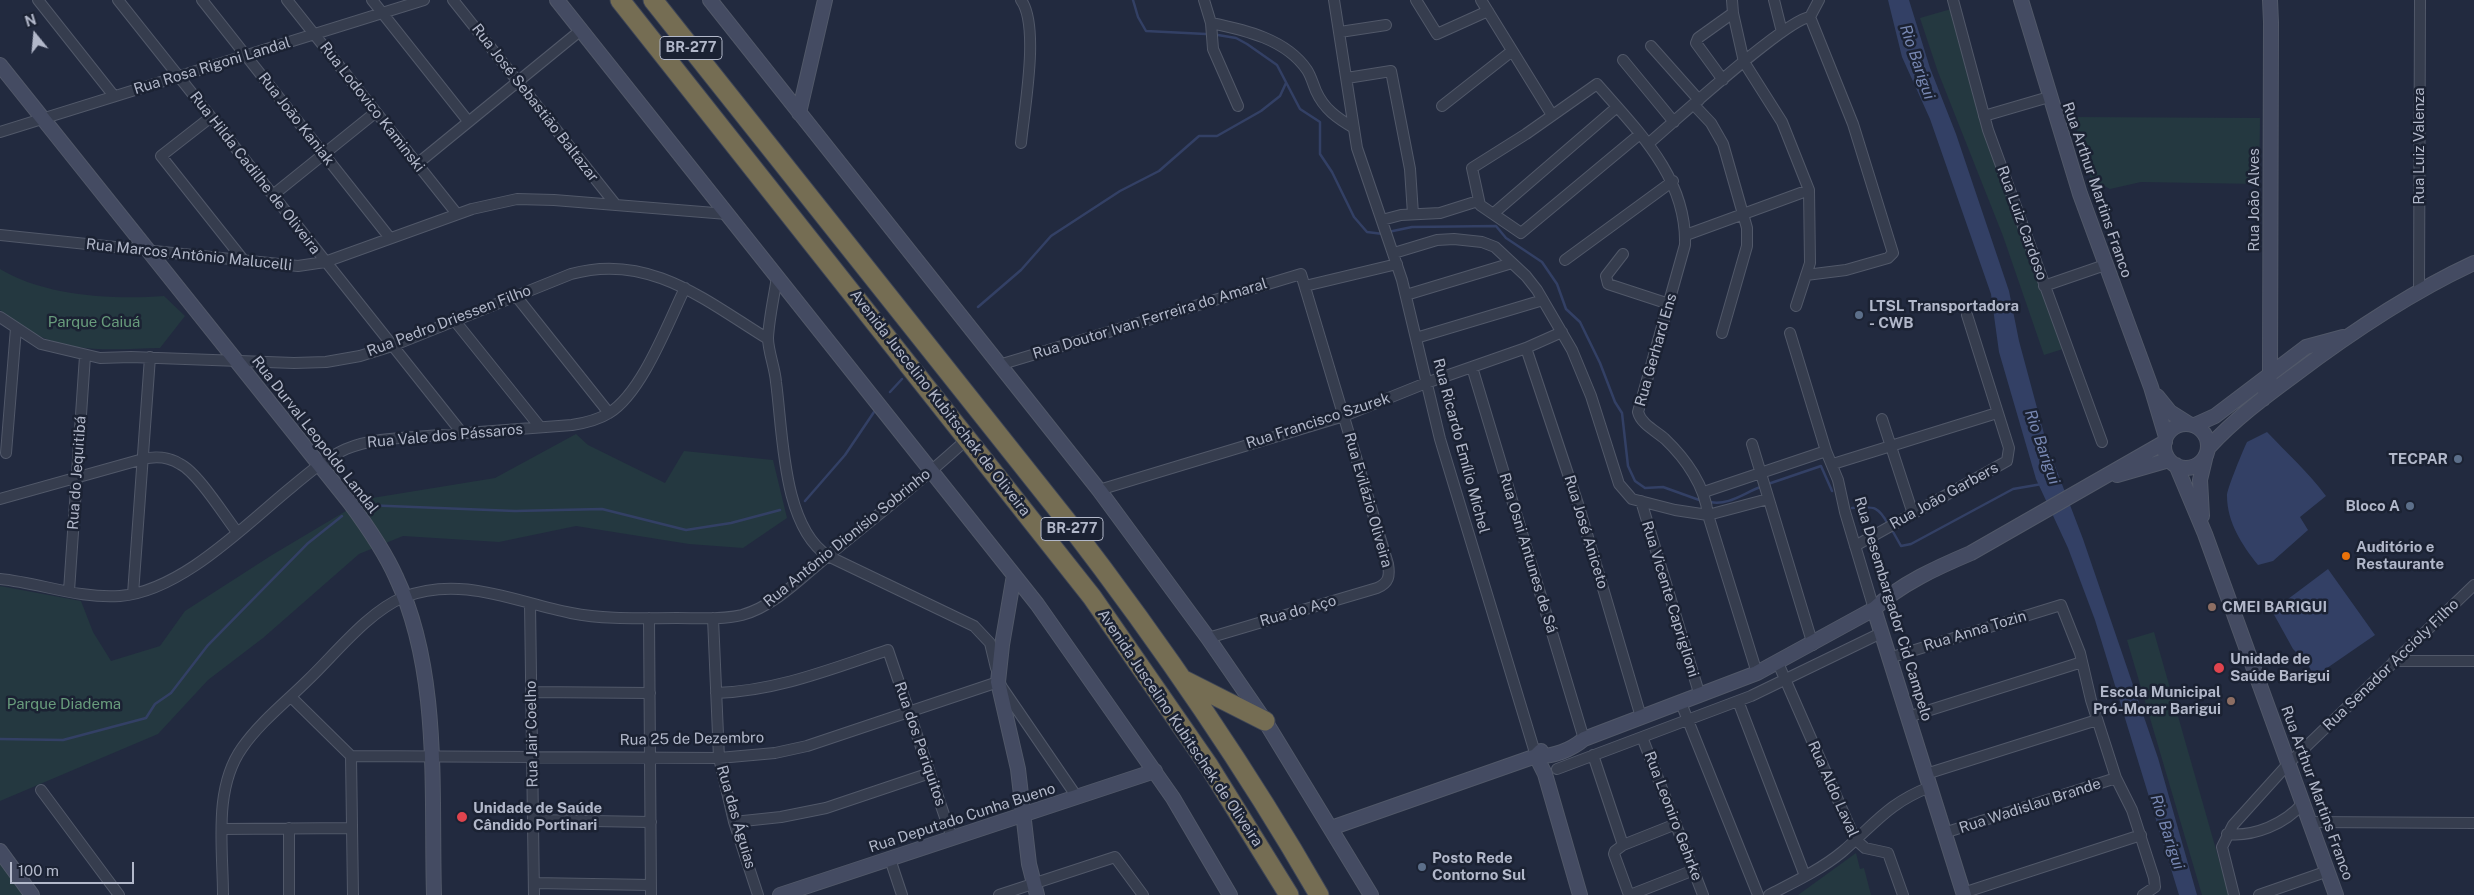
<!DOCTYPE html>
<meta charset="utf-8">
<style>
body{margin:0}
#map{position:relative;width:2474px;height:895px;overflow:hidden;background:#222a3f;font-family:"Public Sans",sans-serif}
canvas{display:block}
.north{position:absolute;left:10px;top:10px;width:50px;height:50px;-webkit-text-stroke:4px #1b2233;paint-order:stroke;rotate:343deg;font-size:14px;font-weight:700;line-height:20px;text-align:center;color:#b2b8ca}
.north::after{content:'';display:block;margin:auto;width:18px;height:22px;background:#b2b8ca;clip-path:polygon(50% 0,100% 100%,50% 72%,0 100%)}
.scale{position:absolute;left:10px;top:862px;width:124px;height:22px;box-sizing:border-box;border:2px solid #b2b8ca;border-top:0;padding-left:6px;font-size:15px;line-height:18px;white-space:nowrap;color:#b2b8ca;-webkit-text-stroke:4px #1b2233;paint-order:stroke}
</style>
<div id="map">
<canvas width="2474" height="895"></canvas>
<div class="north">N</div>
<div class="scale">100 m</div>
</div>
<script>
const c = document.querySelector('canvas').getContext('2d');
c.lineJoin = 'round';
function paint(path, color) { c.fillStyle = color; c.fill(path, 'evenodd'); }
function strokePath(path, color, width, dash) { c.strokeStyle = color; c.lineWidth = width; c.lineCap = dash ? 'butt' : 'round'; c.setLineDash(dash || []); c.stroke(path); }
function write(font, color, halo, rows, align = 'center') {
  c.font = font + ' "Public Sans",sans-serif'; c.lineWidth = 5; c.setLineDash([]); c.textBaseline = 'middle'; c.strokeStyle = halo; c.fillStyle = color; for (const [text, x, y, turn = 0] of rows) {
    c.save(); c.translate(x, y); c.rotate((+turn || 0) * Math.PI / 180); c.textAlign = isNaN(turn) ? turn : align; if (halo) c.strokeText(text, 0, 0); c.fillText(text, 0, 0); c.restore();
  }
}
const green = new Path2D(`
 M1951 9 2063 349 2044 355 2003 236 1938 72 1920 18Z
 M2073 117 2260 118 2259 184 2141 182 2110 189 2091 179Z
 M0 269C44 296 114 300 164 296L185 316 160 348C118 349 74 354 35 334 23 328 11 318 0 310Z
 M576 434 588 445 665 483 684 451 773 460 787 518 743 548 689 544 576 526 499 542 403 536 359 554 263 638 208 680 158 734 0 801V586L81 601 93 632 111 661 160 646 185 611 272 555 366 499 495 478Z
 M2154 632 2229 895H2202L2127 640Z
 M1856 853 1860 869 1864 868 1871 895H1798Z
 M0 863 23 895H0Z`);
const water = new Path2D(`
 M1888 0H1909L1930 68 1956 134 2009 291 2019 341 2047 445 2083 539 2158 758 2197 895H2179L2095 620 2068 548 2036 479 1999 352 1991 294 1930 119 1902 57Z
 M2267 432C2287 453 2309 473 2326 496L2300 517 2308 530 2273 561 2258 565C2242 545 2227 522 2227 496 2226 491 2244 448 2247 442Z
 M2328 569 2375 635 2314 677 2308 664 2293 649 2272 611Z`);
const stream = new Path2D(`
 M1133 0 1138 17 1146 31 1206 34
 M1218 35 1236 38 1247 44 1277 65 1300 109 1320 122V154L1332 172 1354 217 1367 232 1383 234
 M1388 232 1412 227 1496 226 1506 238 1542 262 1557 284 1566 309 1580 322 1600 363 1615 402 1622 413 1628 466 1635 481 1645 488 1663 487 1702 501
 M978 307 1021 270 1051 236 1120 191 1159 171 1199 136H1217L1261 111 1280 96 1286 83
 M890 392 902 379
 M1768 484 1821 466 1832 491
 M805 501 845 455 874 412
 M1710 502C1729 506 1745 492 1763 486
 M363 505 515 511 602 509 686 530 731 523 780 510
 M1852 508C1873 507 1877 504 1888 524
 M1892 530 1901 546 1911 544 2013 489 2042 484
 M0 739 63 740 146 718 155 704 171 693 208 645 307 544 342 516`);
const street = new Path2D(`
 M38 0 114 96
 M118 0 462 433
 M202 0 390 238
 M287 0 457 214
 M372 0 468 121
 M453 0 616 205
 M1204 0 1211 23 1213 49 1238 106
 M1334 0 1357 148 1402 280 1440 439 1536 756
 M1416 0 1437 34 1488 11
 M1481 0 1552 115
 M1732 0 1733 13 1744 62 1782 122 1809 190 1810 263 1796 306
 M1774 0 1782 32
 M1953 0 1988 130 2102 442
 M1810 17 1819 0
 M1211 23C1245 30 1286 39 1307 70 1311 76 1313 84 1316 91 1324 109 1337 118 1354 128
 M1340 32 1386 25
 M1651 46 1699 100
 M1623 60 1674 122
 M1347 78 1391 71 1410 169 1413 214
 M1723 80 1696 43 1698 38 1733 13
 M1694 105 1711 123 1723 144 1747 228V246L1722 333
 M1442 106 1512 51
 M1984 116 2049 97
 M211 117 161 156 245 262
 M0 132 424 0
 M1640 134 1521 233 1480 205 1472 168 1526 134 1597 84C1638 131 1687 178 1685 245L1638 412C1641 424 1656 431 1665 439 1686 459 1705 486 1708 515L1757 673
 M1021 143C1024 110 1040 26 1021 0
 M1648 144C1673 123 1786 19 1810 17L1853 124 1893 253 1888 258 1846 270 1806 275
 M417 164 581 30
 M273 195 376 112
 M1494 213 1617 107
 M1382 220 1401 215 1440 213 1478 201
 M0 235 298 266 325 262 472 209 517 199 554 200 727 214
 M1686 235 1809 190
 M1394 253 1437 240 1454 239 1482 242 1495 247 1526 276 1537 290 1572 350 1591 396 1619 484 1632 499 1675 510 1708 515 1768 499
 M1623 254 1606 276 1608 284 1669 304
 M1565 260 1673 181
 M777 277C774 297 769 318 768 338 768 351 775 368 776 382 783 432 782 526 828 556L974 626 990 643 996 668
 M1305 286 1397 264
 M2044 286 2105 265
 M2419 292 2420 0
 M1406 295 1512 263
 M516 296 609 413
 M0 317 41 344 100 358 131 357 294 363 326 362 360 356 392 346 571 274C649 252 706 301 768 339
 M455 321 540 427
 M1790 333 1826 451 1838 480 1845 512 1874 609
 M1416 338 1543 300
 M1526 348 1579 507 1641 717
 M999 365 1301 274 1388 564C1390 576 1389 583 1377 588L1208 638
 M1472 367 1584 739
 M1882 419 1913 514
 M1752 444 1813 645
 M6 453 16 328
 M1833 464 1997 413
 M1099 490 1344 416 1426 383 1526 348 1562 332
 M1704 492 1826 451
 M0 499 143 459C155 456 169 457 180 464 197 472 224 515 237 532
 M1641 501 1700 696
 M1855 546 2007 461 2009 448 1967 315
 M0 579C40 583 80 599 120 596 182 591 246 524 293 486 310 472 326 458 346 449 375 437 409 438 440 435 484 432 528 428 572 425 585 423 598 420 609 413 642 393 668 323 685 288
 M69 591 85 356
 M133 594 150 357
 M530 603 534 895
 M649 618 651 895
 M713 618 719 758 734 822 758 895
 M1889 658 2061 605 2080 653 2091 700 2116 778 2132 810 2154 878 2155 887 2143 895
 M2394 661H2474
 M1778 663 1855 839 1865 848 1888 853 1903 895
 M1001 686 1077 797
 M531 692 650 693
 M716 693C777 691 831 669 888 650L952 838
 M291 697 351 756 719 758 775 753 807 746 998 682
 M1738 701 1805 876
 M1681 703 1758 895
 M1908 717 2082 662
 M1642 737 1703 895
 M1593 755 1623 845 1615 851 1614 854 1629 895
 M351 756 353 895
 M1557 769 1751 696 1881 633
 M1926 774 2097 720
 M41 790 119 895
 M533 820 651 822
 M734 822 781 817 826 808 930 773
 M2310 822 2474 823
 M289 828V895
 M223 829 352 828
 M1944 833 2116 778
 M2227 834C2254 837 2285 824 2303 803
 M1623 845 1676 824
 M890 859 902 895
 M534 883 651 885
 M1963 893 2141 835
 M223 895C223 848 213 789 242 748 260 722 287 701 309 679 336 653 369 611 404 597 461 575 515 602 571 613 606 620 642 618 677 618 698 618 721 620 742 615 775 606 803 576 829 555 875 517 923 480 967 439
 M999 895 1115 857 1143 895
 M1630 895 1694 870
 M1769 895C1794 882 1820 870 1842 852 1874 825 1888 803 1930 787
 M2234 895 2222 847 2233 825 2288 764 2474 585
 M2259 895 2328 871`);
const secondary = new Path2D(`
 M557 0 1037 604 1173 798 1230 895
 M710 0 1099 490 1208 638 1265 721 1371 895
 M2021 0 2080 194 2151 387 2166 437
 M0 65 350 503C367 526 384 550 396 577 441 672 431 792 434 895
 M799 113 825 0
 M2157 396 2170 412 2189 424
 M2263 399 2269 385 2270 373 2271 22 2270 0
 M2164 446a22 22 0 1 1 44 0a22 22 0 1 1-44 0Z
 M2195 425 2215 416 2306 347 2343 337
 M2209 447C2234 420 2263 398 2293 376 2350 333 2409 293 2474 263
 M2176 465 2205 534 2336 895
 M2117 475 2169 460
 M2202 516 2200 480 2205 459
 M1014 575 1002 645 998 682 1018 769 1029 864 1037 895
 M1874 609 1964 895
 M1536 756C1553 757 1571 750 1584 739L1757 673 1874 609C1900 584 1938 567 1971 553L2165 442
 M1536 756 1545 774 1580 895
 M1331 828 1536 756 1541 751
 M0 851 32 895
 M780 895 1155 771`);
const highway = new Path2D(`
 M620 0 1092 597 1209 766 1289 895
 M653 0 1066 520C1158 640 1244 764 1319 895
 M1184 680 1265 721`);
const markers = [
 [1859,315,5,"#5c6f8a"],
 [2458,459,5,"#5c6f8a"],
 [2410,506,5,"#5c6f8a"],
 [2346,556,5,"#e8710a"],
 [2212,607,5,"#8d6e63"],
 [2219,668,6,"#e0444e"],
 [2231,701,5,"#8d6e63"],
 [462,817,6,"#e0444e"],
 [1422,867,5,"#5c6f8a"]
];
const shields = [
 [691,48,62],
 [1072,529,62]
];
const shieldNames = [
 ["BR-277",691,48],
 ["BR-277",1072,529]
];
const streetNames = [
 ["Rua Rosa Rigoni Landal",212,66,-17],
 ["Rua José Sebastião Baltazar",535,103,52],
 ["Rua Lodovico Kaminski",372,107,52],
 ["Rua João Kaniak",296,119,52],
 ["Rua Luiz Valenza",2419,146,-90],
 ["Rua Hilda Cadilhe de Oliveira",255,173,52],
 ["Rua Arthur Martins Franco",2097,190,71],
 ["Rua João Alves",2254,200,-90],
 ["Rua Luiz Cardoso",2022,223,70],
 ["Rua Marcos Antônio Malucelli",189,255,6],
 ["Rua Doutor Ivan Ferreira do Amaral",1150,319,-17],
 ["Rua Pedro Driessen Filho",449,321,-21],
 ["Rua Gerhard Ens",1656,350,-74],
 ["Avenida Juscelino Kubitschek de Oliveira",940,403,52],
 ["Rua Francisco Szurek",1318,421,-18],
 ["Rua Durval Leopoldo Landal",315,435,52],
 ["Rua Vale dos Pássaros",445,436,-5],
 ["Rua Ricardo Emílio Michel",1461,446,75],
 ["Rua do Jequitibá",77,473,-86],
 ["Rua João Garbers",1944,496,-29],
 ["Rua Evilázio Oliveira",1368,500,74],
 ["Rua José Aniceto",1586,532,73],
 ["Rua Antônio Dionísio Sobrinho",847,538,-39],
 ["Rua Osni Antunes de Sá",1528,553,73],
 ["Rua Vicente Capriglioni",1670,599,73],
 ["Rua Desembargador Cid Campelo",1893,609,73],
 ["Rua do Aço",1298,611,-16],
 ["Rua Anna Tozin",1975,631,-17],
 ["Rua Senador Accioly Filho",2391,665,-44],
 ["Avenida Juscelino Kubitschek de Oliveira",1180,728,56],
 ["Rua Jair Coelho",532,734,-91],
 ["Rua 25 de Dezembro",692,739,-1],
 ["Rua dos Periquitos",920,744,71],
 ["Rua Aldo Laval",1833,789,66],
 ["Rua Arthur Martins Franco",2317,793,70],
 ["Rua Wadislau Brande",2030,806,-18],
 ["Rua Leoniro Gehrke",1673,816,69],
 ["Rua das Águias",736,817,74],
 ["Rua Deputado Cunha Bueno",962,818,-18]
];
const poiNames = [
 ["LTSL Transportadora",1869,306],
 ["- CWB",1869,323],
 ["TECPAR",2448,459,"right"],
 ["Bloco A",2400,506,"right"],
 ["Auditório e",2356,547],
 ["Restaurante",2356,564],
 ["CMEI BARIGUI",2222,607],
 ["Unidade de",2230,659],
 ["Saúde Barigui",2230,676],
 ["Escola Municipal",2221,692,"right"],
 ["Pró-Morar Barigui",2221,709,"right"],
 ["Unidade de Saúde",473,808],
 ["Cândido Portinari",473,825],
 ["Posto Rede",1432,858],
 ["Contorno Sul",1432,875]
];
const parkNames = [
 ["Parque Caiuá",94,322],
 ["Parque Diadema",64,704]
];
const waterNames = [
 ["Rio Barigui",1917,62,71],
 ["Rio Barigui",2042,447,71],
 ["Rio Barigui",2167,832,72]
];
paint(green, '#243840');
paint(water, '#334065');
strokePath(stream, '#334065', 2.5);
strokePath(street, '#515869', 12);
strokePath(secondary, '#515869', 16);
strokePath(highway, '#3e4556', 21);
strokePath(street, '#363d4e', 10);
strokePath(secondary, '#444b62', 14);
strokePath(highway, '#756d53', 19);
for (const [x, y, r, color] of markers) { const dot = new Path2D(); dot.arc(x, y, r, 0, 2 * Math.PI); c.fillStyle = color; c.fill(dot); strokePath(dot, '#1b2233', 2); }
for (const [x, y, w] of shields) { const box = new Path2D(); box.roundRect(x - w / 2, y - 11.5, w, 23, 4); c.fillStyle = '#1b2233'; c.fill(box); strokePath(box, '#b2b8ca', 1); }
write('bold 14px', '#b2b8ca', null, shieldNames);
write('15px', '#b2b8ca', '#1b2233', streetNames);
write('bold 15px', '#b2b8ca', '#1b2233', poiNames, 'left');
write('15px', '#689c7c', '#1b2233', parkNames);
write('italic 16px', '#7888b3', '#1b2233', waterNames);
</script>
